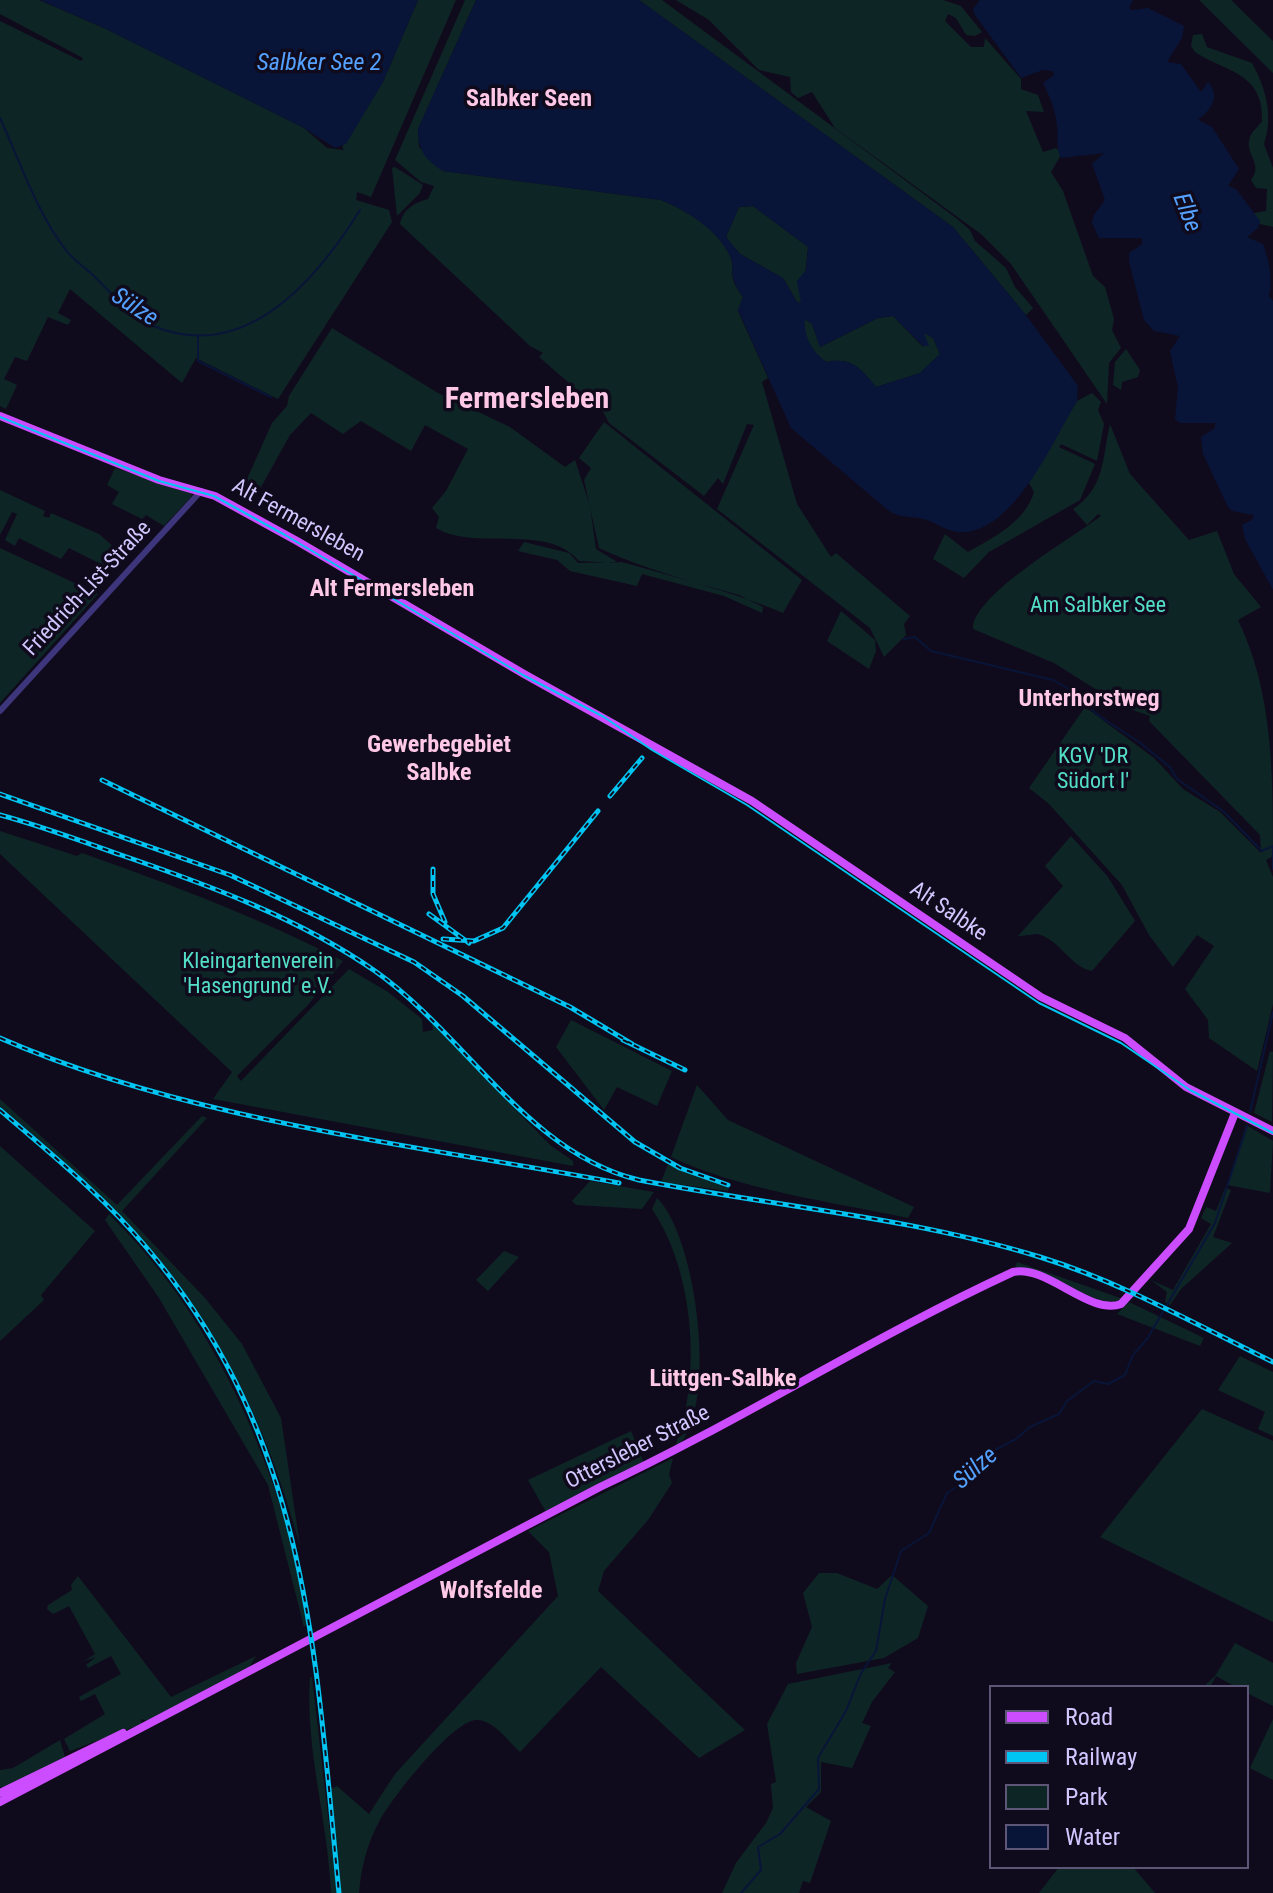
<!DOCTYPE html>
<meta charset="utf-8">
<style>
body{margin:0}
#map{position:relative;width:1273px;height:1893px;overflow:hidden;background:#100b1c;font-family:"Roboto Condensed",sans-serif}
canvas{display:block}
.legend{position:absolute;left:989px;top:1685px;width:260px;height:184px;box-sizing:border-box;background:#100b1c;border:2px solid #5e5677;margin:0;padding:10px 14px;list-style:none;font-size:24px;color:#d2c6ff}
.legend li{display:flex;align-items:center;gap:16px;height:40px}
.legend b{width:40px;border:2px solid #5e5677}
</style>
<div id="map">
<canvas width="1273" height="1893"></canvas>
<ul class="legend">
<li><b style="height:10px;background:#cc4dff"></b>Road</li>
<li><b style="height:10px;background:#00c4f1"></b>Railway</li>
<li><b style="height:22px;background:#0e2526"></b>Park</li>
<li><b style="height:22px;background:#081538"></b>Water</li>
</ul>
</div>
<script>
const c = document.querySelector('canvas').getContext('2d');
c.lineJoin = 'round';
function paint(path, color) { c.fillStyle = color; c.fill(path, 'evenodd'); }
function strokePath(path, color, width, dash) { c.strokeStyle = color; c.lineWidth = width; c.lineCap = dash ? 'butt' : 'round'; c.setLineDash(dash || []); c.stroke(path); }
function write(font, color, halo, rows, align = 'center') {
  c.font = font + ' "Roboto Condensed",sans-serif'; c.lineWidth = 7; c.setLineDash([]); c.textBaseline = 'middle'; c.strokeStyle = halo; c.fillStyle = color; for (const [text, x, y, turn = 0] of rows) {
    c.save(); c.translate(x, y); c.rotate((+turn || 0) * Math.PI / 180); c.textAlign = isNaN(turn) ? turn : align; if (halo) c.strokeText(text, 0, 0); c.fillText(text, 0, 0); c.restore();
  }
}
const green = new Path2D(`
 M0 0H39L104 28 304 128 327 148 344 150 342 147 383 82 418 0H456L371 197 357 192 356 200 389 210 392 222 278 399 196 358 182 383 70 289 58 313 71 320 68 325 48 317 27 361 15 357 4 379 17 385 6 409 0 406V21L81 61 83 58 0 14Z
 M465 0H476L418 129 419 147 443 171 661 200C686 210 718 229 730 256 737 272 725 273 743 297L738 311 768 378 762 382 797 504 831 557 836 553 910 616 904 624 906 635 884 657 870 628 717 509 754 425 747 424 723 484 718 478 704 496 609 423 604 413 539 357 543 353 530 346 400 224C403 209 414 203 428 199L434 186 421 182 395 160Z
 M639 0H662L956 218 970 230 975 241 1006 268 1015 287 1033 308 1026 315 953 227Z
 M676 0H943L961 6 982 32 975 36 966 35 956 18 948 14 945 21 971 47H984L985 38 1021 79V89L1038 95 1044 112 1026 111 1043 152 1056 148 1062 153 1051 172 1063 191 1093 276 1105 287 1114 319 1112 330 1121 348 1109 363 1107 404 1011 264 981 234 835 128 812 92 798 98 791 92 790 77 759 70 709 20Z
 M1199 0H1231L1273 41V73Z
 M1202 34 1207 47 1252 63C1267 91 1273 116 1264 144L1273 168V227L1260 224 1254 213 1266 211 1267 189 1256 188 1251 180C1264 163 1244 155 1250 137 1252 131 1259 126 1262 121 1264 72 1225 72 1195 52L1191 46 1193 35Z
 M395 167 423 185 420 193 397 216 392 168Z
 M753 206 808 247 802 303 797 302 783 278 740 254 726 237 739 207Z
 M893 316 923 347V332L933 338 940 354 920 373 876 387C861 369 852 357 827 362 812 354 803 335 804 319L812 324 820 347 878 318Z
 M332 328 438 393 510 427 565 467 575 460 590 506 596 549 619 563 579 561C546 522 477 552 436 528L439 517 432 508 446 491 468 449 425 425 411 451 361 421 343 434 311 413 290 435 251 505 239 497 272 423 287 406 289 396Z
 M1126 349 1140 370 1138 377 1122 382 1121 390 1113 385 1115 362Z
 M1092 393 1101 402 1098 410 1104 424 1097 461 1061 444 1059 447 1095 464 1080 500 989 552 964 578 933 559 945 534 968 552C993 538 1026 521 1034 492L1028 481 1077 401Z
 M604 422 802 580 783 613C723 587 658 576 599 548L584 480 591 468 579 458Z
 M1110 424 1130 474 1189 540 1217 531 1234 574 1261 607 1238 620C1273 692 1273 775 1273 856L1266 860 1273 877V1004L1257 1071 1209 1038 1208 1020 1185 989 1214 946 1197 935 1173 967 1149 935 1122 885 1049 804 1029 788 1085 707 1154 758 1183 789 1220 812 1261 853 1260 835 1149 721 1150 716 1124 707 1054 663 973 629C972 595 1074 537 1101 516L1098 514 1087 525 1073 509C1105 488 1102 459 1110 424Z
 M115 468 192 493 191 497 164 526 146 515 142 519 112 504 119 492 107 485Z
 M0 490 45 511 43 516 49 518 51 513 99 534 116 549 111 569 69 548 61 559 19 538 15 546 5 540 17 514 12 512 0 535Z
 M524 542 569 553 578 563 622 562 739 595 763 607 762 613 724 596 642 574 637 586 570 571 557 560 518 551Z
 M0 548 98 594 0 703Z
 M841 611 875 640 876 651 869 669 827 641Z
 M0 831 77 856 82 853C172 885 258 917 343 961L308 1005 237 1076 241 1081 349 969 388 992 422 1019 423 1032 433 1030 432 1023 550 1145 573 1161V1166L213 1099 232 1072 0 854Z
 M1071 836 1108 877 1135 921 1092 971C1070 967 1060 939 1037 934 1033 934 1025 936 1018 936L1063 886 1045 866Z
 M571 1020 672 1071 657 1106 617 1087 604 1110 556 1047Z
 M1270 1051 1273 1052 1272 1122 1254 1113Z
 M697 1085 728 1120 914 1207 908 1218C833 1202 740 1190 671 1157Z
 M0 1099 117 1205 202 1116 207 1118 122 1211 205 1298 242 1344 281 1418 300 1546C244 1341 159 1241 0 1106Z
 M1246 1125 1273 1141 1270 1193 1227 1185Z
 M0 1146 95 1231 41 1295 44 1300 0 1341Z
 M668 1164 729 1188 728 1191 661 1182Z
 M590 1181 654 1192 642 1209 576 1205 572 1201Z
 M1225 1188 1231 1190 1213 1237 1232 1243 1181 1289 1170 1305 1165 1302 1167 1292 1151 1280 1173 1290 1211 1224 1201 1218 1206 1207 1216 1211Z
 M657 1198C697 1236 720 1413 675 1449 678 1434 683 1421 686 1407 698 1344 688 1262 652 1209Z
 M109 1214C193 1296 246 1400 282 1511 294 1547 299 1586 307 1624L304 1627 268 1485 159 1298 105 1220Z
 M504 1251 519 1257 488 1291 476 1280Z
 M1017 1262 1123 1299C1098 1313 1047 1266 1015 1268Z
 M1129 1302 1204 1338 1200 1346 1117 1314Z
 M1240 1356 1273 1372V1436L1258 1429 1265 1412 1218 1390Z
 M1202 1409 1273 1441V1622L1100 1537Z
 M631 1431 644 1463 546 1512 528 1480Z
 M673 1458 669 1474 672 1483 648 1520 604 1571 598 1591 745 1730 699 1758 601 1667 520 1752C509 1742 493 1719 476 1720 452 1721 390 1800 379 1822 367 1844 361 1868 359 1893H340L330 1789 337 1786 369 1814 395 1774 558 1596 549 1552 528 1531Z
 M819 1573H837L877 1589 892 1575 928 1606 918 1638 884 1658 797 1674 796 1663 812 1627 803 1593Z
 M78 1576 171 1697 256 1656 249 1667 148 1721 141 1719 142 1724 70 1751 64 1739 105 1714 95 1694 81 1701 79 1697 121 1674 111 1656 88 1668 86 1665 96 1657 84 1661 95 1654 69 1606 53 1614 47 1609 48 1605 72 1590 71 1585Z
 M1235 1643 1273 1663V1706L1247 1693V1687H1236L1216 1676 1210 1687H1203L1215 1676Z
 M892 1663 888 1668 895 1672 872 1702 862 1723 871 1726 852 1768 821 1762V1792L806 1807 831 1821 810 1883 803 1881 799 1893H722L736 1863 766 1823 773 1808 771 1784 776 1782 767 1724 788 1684Z
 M310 1677H312L337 1893H331C328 1820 305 1750 310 1677Z
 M1273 1719V1780L1250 1768Z
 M60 1740 65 1757 7 1787H0V1770L13 1768Z
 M1059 1867H1133L1155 1893H1039Z`);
const water = new Path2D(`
 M40 0H418L383 82 346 144 335 148 304 128 104 28Z
 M476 0H639L953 227 1026 315 1078 386 1077 401C1053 441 1012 537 958 532 945 531 936 522 924 519 909 516 904 519 889 511L791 428 738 310 743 297C726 273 737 272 730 256 718 230 686 210 661 200L443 171C425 160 418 150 418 129ZM753 206 808 247 806 270 797 281 801 303 797 302 783 278 740 254 726 237 739 207ZM893 316 923 346H929L924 333 933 338 940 354 920 373 876 387C861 369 852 357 827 362 813 354 803 335 805 319L812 324 820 347 878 318Z
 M980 0H1133L1129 8 1132 10 1148 8 1184 26 1182 38 1167 62 1181 64 1201 92 1208 82C1221 96 1211 110 1198 120L1212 127 1239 169 1228 186 1236 189 1260 221 1258 228 1247 237 1263 244C1269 260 1273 280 1269 296L1273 301V590L1245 539 1242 525 1252 520 1254 515 1232 511 1228 507 1203 454 1201 437 1215 428V423H1180L1175 419 1178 388 1170 351 1180 336 1154 331 1144 320 1129 261V253L1142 244V238H1099L1092 223 1094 215 1105 200 1092 164 1104 153 1061 158C1055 146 1059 140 1057 127 1056 111 1050 97 1043 83L1054 75 1053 71 1043 70 1021 78 975 15 973 9Z`);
const stream = new Path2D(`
 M0 118C20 161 36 211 65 249 73 260 86 268 96 278 113 295 128 314 151 325 245 366 317 279 360 210
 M198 336V361L271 397
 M904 639 915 637 931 651 1053 680 1067 688 1099 716 1139 742 1170 767 1177 779 1223 811 1262 851 1273 846
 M1273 847V869
 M1250 1112 1273 1012
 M741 1893 761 1870 758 1847 780 1834 819 1789 818 1758 846 1711 861 1673 876 1651 885 1599 901 1551 929 1533 947 1493 964 1482 970 1470 989 1453 1016 1439 1030 1427 1059 1414 1067 1401 1094 1381 1108 1384 1125 1375 1133 1355 1147 1339 1215 1223 1247 1126`);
const minor = new Path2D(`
 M0 711 201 491`);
const major = new Path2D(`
 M0 416 159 480 215 496 297 541 524 674 752 801 1041 997 1125 1038 1186 1087 1273 1131
 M0 1793 123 1733
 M0 1802 600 1487C741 1421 872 1337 1013 1272 1046 1264 1090 1316 1121 1304L1189 1229 1235 1113`);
const tram = new Path2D(`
 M0 417 159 481 214 496 285 535 523 675 604 717 652 750 747 805 1039 1003 1121 1043 1190 1090 1273 1133`);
const rail = new Path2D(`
 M102 780 570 1007 632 1044
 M0 794 230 875 414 962 463 996 635 1142 680 1168 728 1185
 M610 796 642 758
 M0 815C41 826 81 841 121 855 208 885 299 918 375 971 466 1035 527 1153 639 1180 772 1206 910 1217 1040 1257 1121 1282 1197 1325 1273 1362
 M433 869V894L445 922
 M429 914 469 943
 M443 939 474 941 503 928 598 811
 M0 1038C190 1121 416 1145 619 1183
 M623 1040 685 1070
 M0 1110C51 1154 103 1196 146 1247 310 1439 315 1655 339 1893`);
const streetNames = [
 ["Alt Fermersleben",298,521,29],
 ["Friedrich-List-Straße",88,589,-47],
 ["Alt Salbke",948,912,34],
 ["Ottersleber Straße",638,1448,-27]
];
const parkNames = [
 ["Am Salbker See",1098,606],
 ["KGV 'DR",1093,757],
 ["Südort I'",1093,782],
 ["Kleingartenverein",258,962],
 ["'Hasengrund' e.V.",258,987]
];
const waterNames = [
 ["Salbker See 2",319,64],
 ["Elbe",1186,213,69],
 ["Sülze",134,308,33],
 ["Sülze",976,1469,-41]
];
const neighbourhoodNames = [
 ["Salbker Seen",529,100],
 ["Alt Fermersleben",392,590],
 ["Unterhorstweg",1089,700],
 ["Gewerbegebiet",439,746],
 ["Salbke",439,774],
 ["Lüttgen-Salbke",723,1380],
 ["Wolfsfelde",491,1592]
];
const districtNames = [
 ["Fermersleben",527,400]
];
paint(green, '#0e2526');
paint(water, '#081538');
strokePath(stream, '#081538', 2);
strokePath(minor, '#3e367c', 6);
strokePath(major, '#cc4dff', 8);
strokePath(tram, '#00c4f1', 2);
strokePath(rail, '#00c4f1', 5);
strokePath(rail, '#100b1c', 2, [6]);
write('22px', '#d2c6ff', '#100b1c', streetNames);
write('22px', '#53dec8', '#100b1c', parkNames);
write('italic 24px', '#54a1ff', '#100b1c', waterNames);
write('bold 24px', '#ffc8e6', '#100b1c', neighbourhoodNames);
write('bold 30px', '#ffc8e6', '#100b1c', districtNames);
</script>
